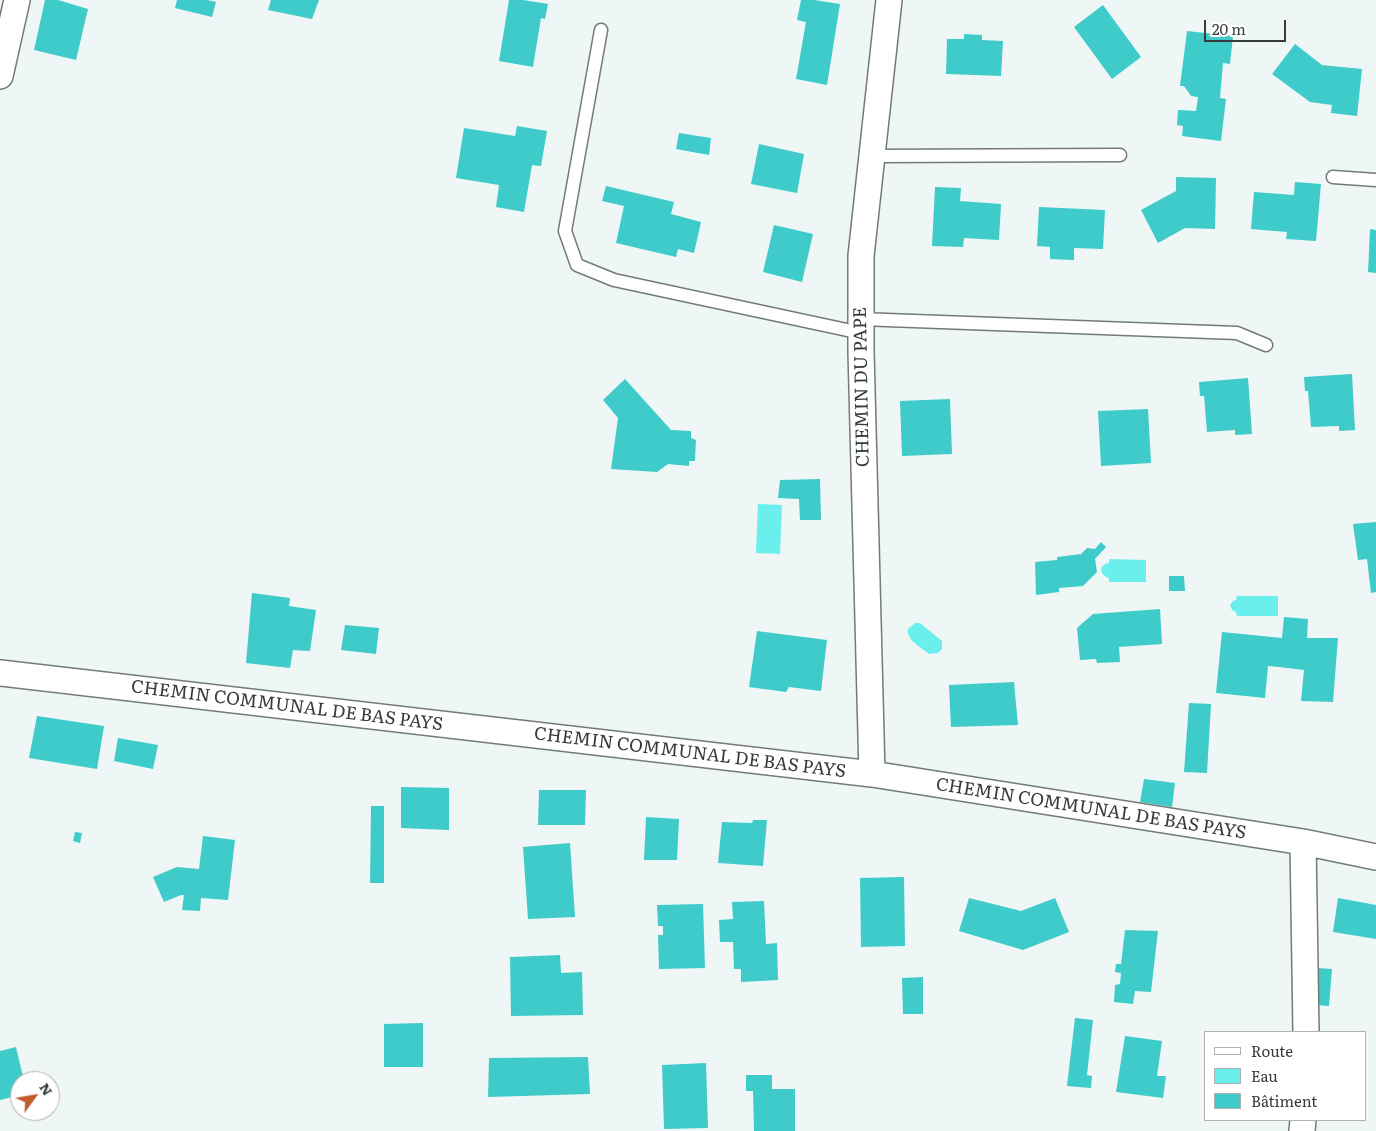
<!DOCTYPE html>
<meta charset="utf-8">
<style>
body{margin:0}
#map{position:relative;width:1376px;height:1131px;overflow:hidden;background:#eef6f6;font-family:Literata,serif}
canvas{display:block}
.legend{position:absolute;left:1204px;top:1031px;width:162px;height:90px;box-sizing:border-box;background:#fff;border:1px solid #afb1b1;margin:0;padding:6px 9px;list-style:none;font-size:15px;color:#383b3b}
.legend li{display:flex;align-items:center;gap:10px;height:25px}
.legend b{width:25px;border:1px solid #afb1b1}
.north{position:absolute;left:10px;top:1071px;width:50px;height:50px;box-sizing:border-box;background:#fff;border:1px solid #afb1b1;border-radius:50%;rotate:58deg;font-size:14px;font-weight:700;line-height:20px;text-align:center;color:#383b3b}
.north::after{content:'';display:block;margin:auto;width:18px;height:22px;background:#c25c2c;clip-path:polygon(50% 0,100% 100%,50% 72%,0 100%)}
.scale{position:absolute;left:1204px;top:20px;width:82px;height:22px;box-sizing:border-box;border:2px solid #383b3b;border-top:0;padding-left:6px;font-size:15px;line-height:18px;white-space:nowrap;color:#383b3b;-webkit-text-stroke:4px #fff;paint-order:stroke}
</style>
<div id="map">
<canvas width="1376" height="1131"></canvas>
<ul class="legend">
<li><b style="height:6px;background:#fff"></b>Route</li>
<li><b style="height:14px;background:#6befed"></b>Eau</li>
<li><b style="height:14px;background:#3fcbc9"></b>Bâtiment</li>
</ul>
<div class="north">N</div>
<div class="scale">20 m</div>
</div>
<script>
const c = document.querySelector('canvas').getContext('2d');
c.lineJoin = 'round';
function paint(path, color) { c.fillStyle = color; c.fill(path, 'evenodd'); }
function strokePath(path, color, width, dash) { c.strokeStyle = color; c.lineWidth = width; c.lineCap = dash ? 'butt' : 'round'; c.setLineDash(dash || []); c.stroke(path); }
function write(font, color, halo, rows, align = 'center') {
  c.font = font + ' Literata,serif'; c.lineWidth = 4; c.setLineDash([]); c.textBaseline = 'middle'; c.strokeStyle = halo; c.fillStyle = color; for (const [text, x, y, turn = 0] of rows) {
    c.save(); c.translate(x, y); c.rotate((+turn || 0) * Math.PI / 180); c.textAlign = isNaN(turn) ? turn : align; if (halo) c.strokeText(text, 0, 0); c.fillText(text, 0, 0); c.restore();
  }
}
const water = new Path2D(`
 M758 504 782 505 780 554 756 553Z
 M1109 559 1146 560V582H1109V578L1106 577 1102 573 1101 568 1105 564 1109 563Z
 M1237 596H1278V616H1237L1236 612 1232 610 1230 605 1233 601 1236 600Z
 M915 623H920L942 641V649L938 653 929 654C921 647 906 640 908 629Z`);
const building = new Path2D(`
 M45 0H58L88 9 76 60 34 50Z
 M177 0H207L216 2 212 17 175 8Z
 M271 0H319L312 19 268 10Z
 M509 0H523L548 4 545 19 541 18 533 67 499 61Z
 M801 0H814L840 4 827 85 796 79 806 22 797 20Z
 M1103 5 1141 57 1112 79 1074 27Z
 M1187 31 1233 36 1230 64 1223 63 1220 98 1226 99 1221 141 1182 136 1183 126 1177 125 1178 110 1196 111 1198 97 1191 96 1184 86H1180Z
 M964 34 982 35V40L1003 41 1001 76 946 74 947 39H964Z
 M1295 44 1322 65 1362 69 1357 116 1331 113 1332 105 1310 102 1272 74Z
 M517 126 547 131 541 166 532 165 524 212 496 207 499 185 456 178 464 128 515 136Z
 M679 133 711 138 709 155 676 149Z
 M759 144 804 154 797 193 751 184Z
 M1176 177 1216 178 1215 229 1185 228 1158 243 1141 210 1176 191Z
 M1295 182 1321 184 1316 241 1286 239 1287 232 1251 229 1254 192 1294 195Z
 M606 186 674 202 671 214 701 222 694 253 678 249 676 257 616 243 624 206 602 201Z
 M935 187 961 188 960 201 1001 204 999 240 964 238 963 247 932 246Z
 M1039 207 1105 210 1103 249 1074 248V260L1050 259V247L1037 246Z
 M774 225 813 234 802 282 763 272Z
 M1370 229 1376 230V273L1368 272Z
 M1352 374 1355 430 1339 431V426L1311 427 1308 391H1305L1304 377Z
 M1248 378 1252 434 1235 435V430L1207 432 1204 396H1200L1199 382Z
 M625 379 671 430 691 431V438L696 440 695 461H689V466L668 464 657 472 611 469 618 418 603 400Z
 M950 399 952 454 902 456 900 401Z
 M1148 409 1151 463 1101 466 1098 411Z
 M820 479 821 520H800L799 499 778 498 780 480Z
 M1376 522V592L1371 593 1367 559 1358 560 1353 524Z
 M1101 542 1106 547 1095 559 1097 572 1083 586 1059 588V592L1036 595 1035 562 1057 560V557L1081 554 1087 548 1095 549Z
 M1169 576H1184L1185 591H1169Z
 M252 593 290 598 289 606 316 610 310 651 293 650 290 668 246 663Z
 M1160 609 1162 644 1119 647 1120 662 1097 663 1096 659 1080 660 1077 628 1093 614Z
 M1284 617 1308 619 1307 638H1338L1333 702 1301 701 1304 670 1279 667 1268 666 1265 698 1216 693 1222 632 1282 638Z
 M345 625 379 628 376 654 341 650Z
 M757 631 827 640 821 691 789 687 786 692 749 687Z
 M1014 682 1018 725 951 727 949 685Z
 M1189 703 1211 704 1207 773 1184 772Z
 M37 716 104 726 97 769 29 758Z
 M118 738 158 745 153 769 114 761Z
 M1144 779 1175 783 1172 807 1140 802Z
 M401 787 449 788V830L401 828Z
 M539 790H586L585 825H538Z
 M371 806H384V883H370Z
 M646 817 679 819 677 860H644Z
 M753 820H767L763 866 718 863 722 822 752 823Z
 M75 832 82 833 80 843 73 841Z
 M203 836 235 840 228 900 201 898 200 911 182 910 184 895H181L164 902 153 877 177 867 199 869Z
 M570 843 575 917 528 919 523 847Z
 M904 877 905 946 861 947 860 878Z
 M969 898 1021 911 1055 898 1069 932 1023 950 959 931Z
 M1338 898 1376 905V939L1333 932Z
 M764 901 766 944 777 943 778 980 741 982V969H734L733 942H720L719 920 733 919 732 902Z
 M703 904 705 968 659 969 658 935H663V926H658L657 905Z
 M1125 930 1158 931 1151 992 1135 991 1133 1004 1114 1002 1115 985 1120 984 1121 973 1115 972 1116 964H1121Z
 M560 955 561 973 582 972 583 1015 511 1016 510 957Z
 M1318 968 1332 969 1329 1006 1317 1005Z
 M923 977V1014H903L902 978Z
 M1075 1018 1093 1020 1087 1075 1092 1076 1091 1088 1067 1086Z
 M423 1023V1067H384V1024Z
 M1125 1036 1162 1041 1157 1076H1166L1163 1098 1116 1092Z
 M16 1047 24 1081H20V1095L0 1100V1051Z
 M588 1057 590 1094 488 1097 489 1058Z
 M706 1063 708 1128 664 1129 662 1065Z
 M746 1075H772V1089H795V1131H754L753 1091H746Z`);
const lane = new Path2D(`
 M601 30 565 231 577 265 614 280 861 333
 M873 156 1120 155
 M1333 177 1376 180
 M860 319 1237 333 1266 345`);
const street = new Path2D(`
 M0 76 17 0
 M0 673 872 774 1303 842 1376 857
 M872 774 861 351V256L889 0
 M1303 842 1306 1032
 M1302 1131 1303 1120`);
const streetNames = [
 ["CHEMIN DU PAPE",862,387,-91],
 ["CHEMIN COMMUNAL DE BAS PAYS",287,706,7],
 ["CHEMIN COMMUNAL DE BAS PAYS",690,753,7],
 ["CHEMIN COMMUNAL DE BAS PAYS",1091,809,9]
];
paint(water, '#6befed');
paint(building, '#3fcbc9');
strokePath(lane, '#727a7a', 15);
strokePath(street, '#727a7a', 28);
strokePath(lane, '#fff', 12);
strokePath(street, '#fff', 25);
write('18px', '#383b3b', '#fff', streetNames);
</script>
